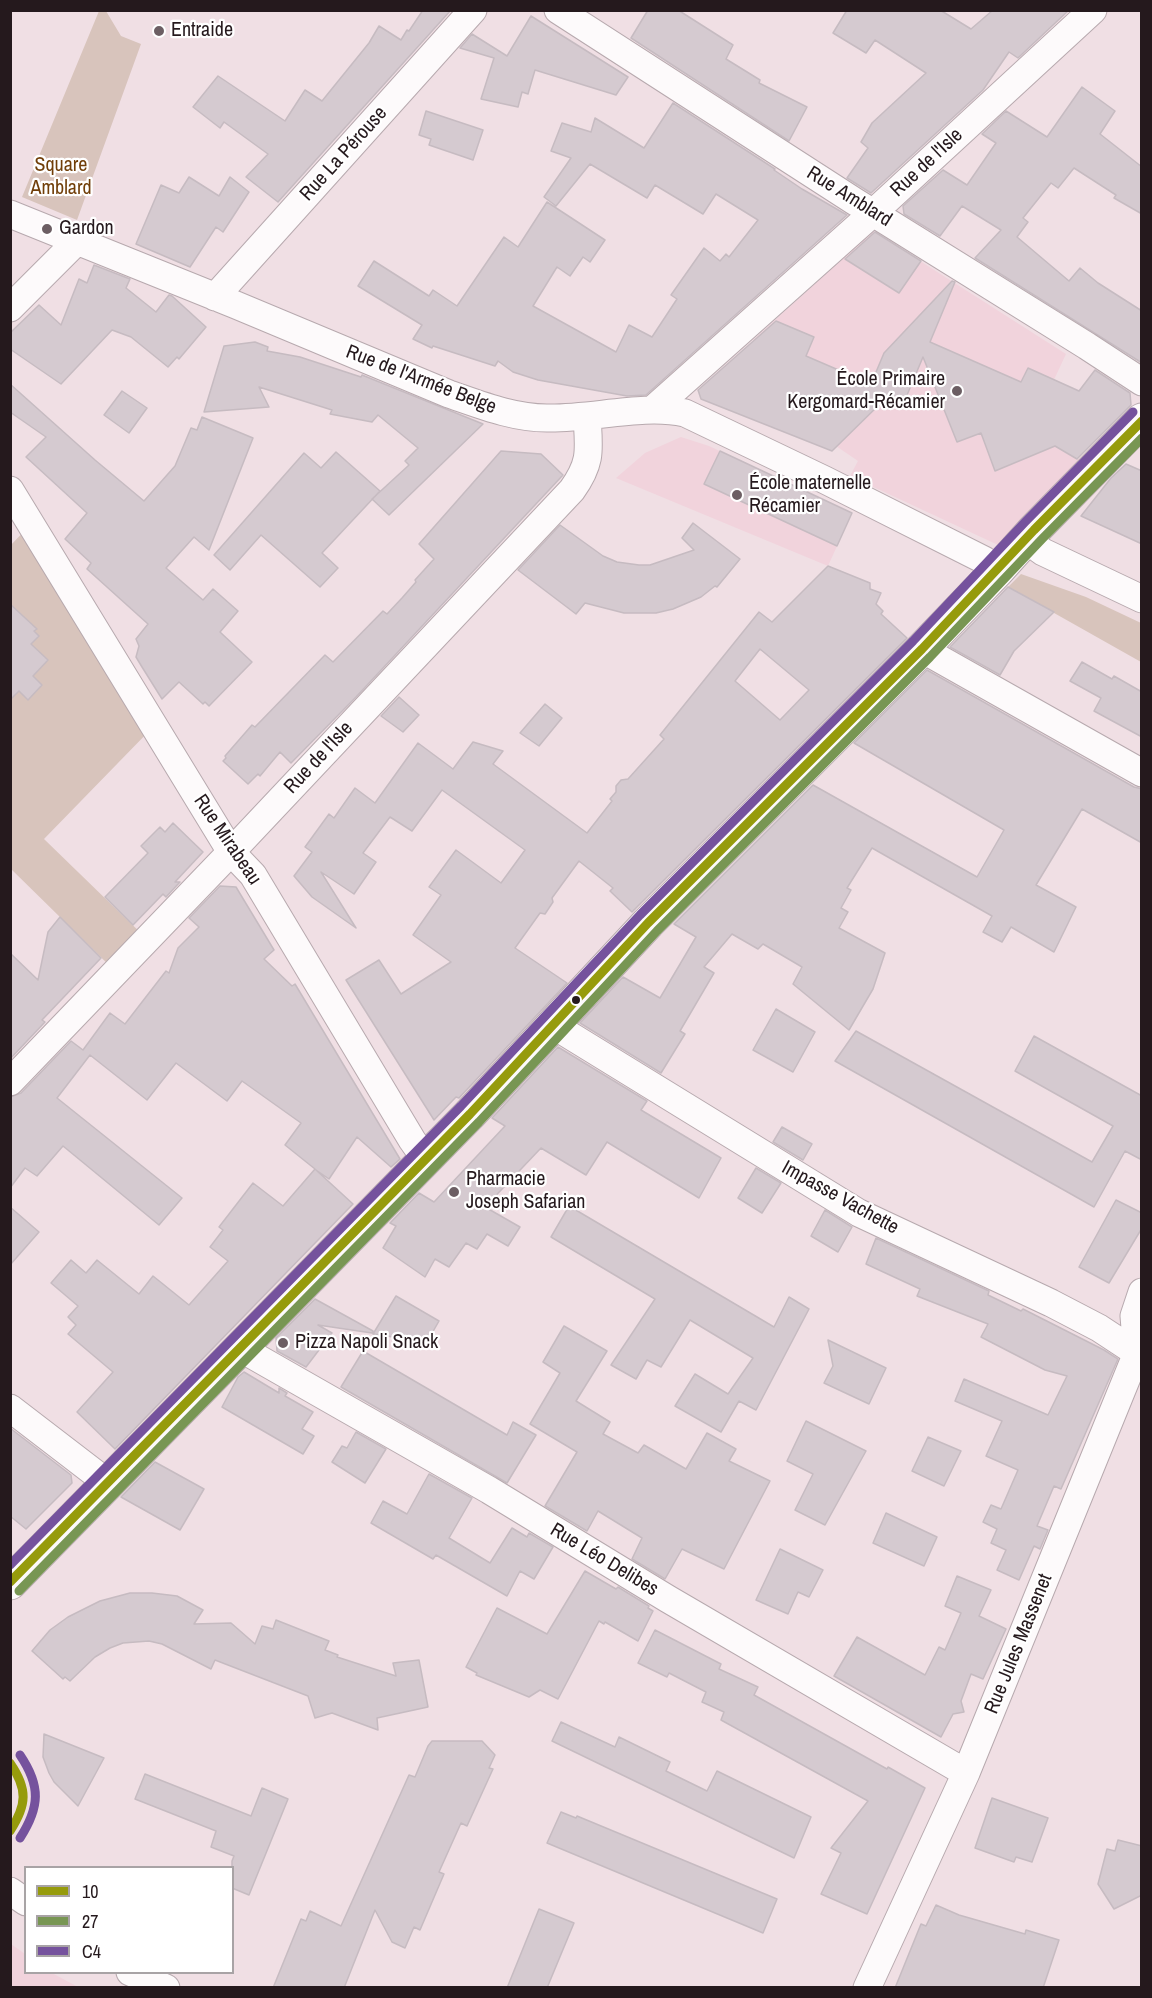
<!DOCTYPE html>
<meta charset="utf-8">
<style>
body{margin:0}
#map{position:relative;width:1152px;height:1998px;overflow:hidden;background:#f0dfe4;font-family:"Archivo Narrow",sans-serif}
canvas{display:block}
.frame{position:absolute;inset:0;border:12px solid #25191d;pointer-events:none}
.legend{position:absolute;left:24px;top:1866px;width:210px;height:108px;box-sizing:border-box;background:#fff;border:2px solid #a8a3a5;margin:0;padding:8px 10px;list-style:none;font-size:18px;color:#25191d}
.legend li{display:flex;align-items:center;gap:12px;height:30px}
.legend b{width:30px;border:2px solid #a8a3a5}
</style>
<div id="map">
<canvas width="1152" height="1998"></canvas>
<div class="frame"></div>
<ul class="legend">
<li><b style="height:8px;background:#969b0c"></b>10</li>
<li><b style="height:8px;background:#789653"></b>27</li>
<li><b style="height:8px;background:#75529d"></b>C4</li>
</ul>
</div>
<script>
const c = document.querySelector('canvas').getContext('2d');
c.lineJoin = 'round';
function paint(path, color) { c.fillStyle = color; c.fill(path, 'evenodd'); }
function strokePath(path, color, width, dash) { c.strokeStyle = color; c.lineWidth = width; c.lineCap = dash ? 'butt' : 'round'; c.setLineDash(dash || []); c.stroke(path); }
function write(font, color, halo, rows, align = 'center') {
  c.font = font + ' "Archivo Narrow",sans-serif'; c.lineWidth = 4.5; c.setLineDash([]); c.textBaseline = 'middle'; c.strokeStyle = halo; c.fillStyle = color; for (const [text, x, y, turn = 0] of rows) {
    c.save(); c.translate(x, y); c.rotate((+turn || 0) * Math.PI / 180); c.textAlign = isNaN(turn) ? turn : align; if (halo) c.strokeText(text, 0, 0); c.fillText(text, 0, 0); c.restore();
  }
}
const built = new Path2D(`
 M873 231 1066 354 1032 427 1035 435 1080 460 998 545 850 476 858 461 836 446 785 355 753 340Z
 M681 437 709 446 852 513 828 566 616 478 645 453Z
 M11 1944 25 1954 26 1972 52 1973 78 1987H11Z`);
const green = new Path2D(`
 M99 11H106L121 36 141 44 77 220 22 197Z
 M31 524 154 726 44 839 147 939 116 972 11 869 10 546Z
 M1021 574 1086 597 1141 623V662L1008 587Z`);
const building = new Path2D(`
 M423 10H451L278 202 246 177 268 154 224 122 220 128 193 107 218 76 285 121 305 90 322 101 369 43 379 26 401 40 407 30 409 31Z
 M648 10H678L733 45 726 59 760 80 759 83 807 107 789 141 631 38Z
 M847 10H940L971 29 993 10H1069L1018 58 1009 52 983 90 871 193 847 178 868 148 861 142 872 123 926 73 875 40 866 53 833 33Z
 M531 16 628 77 616 95 535 70 528 94 522 92 518 107 481 99 494 58 460 48 472 34 507 56Z
 M1082 87 1115 111 1100 134 1142 167V214L1114 198 1116 195 1074 168 1058 188 1051 183 1023 218 1028 222 1017 237 1069 281 1080 268 1098 283 1142 311V363L975 258 1001 230 962 206 940 236 904 214 903 206 943 170 967 185 996 143 982 134 1006 111 1047 137Z
 M673 103 775 169 774 170 802 189 847 215 646 395 627 396 538 380 513 372 498 361 495 366 433 346 432 348 413 339 422 325 358 286 374 261 429 296 433 290 457 306 504 237 518 247 547 202 605 240 590 262 583 257 570 276 557 267 533 306 616 352 629 325 652 337 677 299 671 295 704 248 720 261 726 254 729 257 758 220 716 194 703 214 655 185 647 198 590 164 556 206 544 197 571 158 551 151 562 123 591 132 595 118 644 148Z
 M426 111 483 130 473 160 429 145 431 139 419 135Z
 M189 177 219 196 230 177 249 192 223 232 216 227 190 267 136 244 161 185 179 193Z
 M875 232 921 261 899 293 845 259Z
 M94 265 130 279 126 288 156 312 169 295 172 296 206 327 179 359 177 357 168 367 131 337 112 330 61 384 10 349V333L39 305 61 325 79 279 87 283Z
 M952 281 955 282 930 342 1021 382 1028 368 1079 391 1095 370 1130 393 1131 405 1077 459 1055 446 995 471 981 433 957 442 923 357 902 407 885 399 832 451 701 399 698 390 776 321 814 337 806 356 871 384 884 353Z
 M255 342 268 347 267 351 300 357 361 377 362 375 483 424 389 515 372 499 409 465 405 461 418 448 378 415 372 422 330 414 332 410 259 387 269 407 204 412 224 346Z
 M10 384 95 460 144 501 175 466 191 428 197 430 202 417 253 438 209 550 194 537 166 568 203 600 213 589 238 611 220 632 252 662 209 706 205 702 203 704 179 682 162 699 142 667 136 657 139 646 136 639 148 624 87 569 91 563 65 539 87 513 26 457 46 437 10 412Z
 M122 391 147 408 129 433 104 415Z
 M501 451 541 454 563 475 356 697 291 763 280 752 260 776 258 774 248 784 223 761 226 758 225 756 252 725 255 727 325 655 333 662 383 611 387 614 402 598 416 582 415 580 434 559 419 544Z
 M720 451 852 513 837 546 704 484Z
 M336 452 380 491 322 553 338 568 320 587 261 535 230 570 214 555 304 453 321 468Z
 M1126 464 1142 471V544L1081 516 1111 478Z
 M693 523 740 559 717 587 715 586 701 597 673 609 656 613H624L585 603 576 614 518 570 560 525 603 556 617 562 639 565H650L694 550 682 538Z
 M828 566 870 583V589L881 593 876 604 883 611 881 614 907 638 632 912 610 891 613 888 579 861 552 898 553 902 545 914 540 913 515 948 567 983 459 1098 456 1097 434 1120 346 980 379 960 401 994 451 962 413 935 441 895 429 887 456 850 501 883 525 850 442 790 412 831 390 817 363 853 376 862 354 894 321 872 356 928 312 897 294 876 312 852 305 847 329 814 334 818 355 788 375 803 418 743 453 769 473 742 503 751 493 764 587 833 612 801 610 799 616 792V786L621 780 628 779 664 739 660 735 759 612 772 622ZM760 649 809 690 780 720 735 681Z
 M1008 587 1054 612 1014 651 1000 675 950 647Z
 M10 604 37 629 34 631 39 636 31 644 48 660 33 676 42 685 28 700 19 691 10 700Z
 M1082 662 1112 679 1114 676 1142 692V737L1094 711 1101 698 1070 681Z
 M927 670 1134 787 1142 789V843L1082 809 1036 885 1076 907 1054 952 1011 927 1002 942 983 932 992 916 872 848 847 888 851 890 841 908 848 912 839 928 885 953 873 989 849 1030 793 984 802 967 763 944 758 949 732 934 704 967 714 973 680 1031 685 1034 661 1073 580 1023 623 977 660 998 696 937 674 924 813 785 977 877 1004 830 854 743Z
 M399 697 419 715 403 732 381 716Z
 M545 704 562 718 539 746 520 733Z
 M173 823 203 852 175 882H180L166 897 163 894 133 925 105 897 148 853 141 846 160 827 165 832Z
 M220 886 236 887 274 950 264 959 292 986 295 984 400 1159 391 1167 357 1137 329 1179 316 1170 353 1204 115 1449 77 1412 113 1372 68 1334 76 1325 68 1317 78 1306 51 1283 71 1260 86 1273 97 1260 139 1294 153 1276 189 1305 228 1261 210 1247 223 1230 219 1227 253 1183 283 1206 315 1169 285 1145 301 1123 242 1081 227 1101 176 1063 147 1100 90 1055 57 1098 182 1198 159 1225 63 1146 37 1176 25 1168 10 1188V1097L21 1093 71 1041 83 1050 110 1013 125 1024 166 971 169 973 178 948 199 927 189 918Z
 M60 917 101 958 42 1020 45 1022 10 1059V953L38 980 48 932Z
 M776 1009 815 1032 793 1072 753 1050Z
 M856 1031 1092 1162 1113 1126 1015 1071 1034 1036 1142 1096V1160L1125 1151 1094 1207 835 1061Z
 M558 1047 647 1101 641 1110 721 1158 699 1198 607 1142 586 1175 541 1148 485 1207 520 1227 508 1246 487 1234 477 1249 466 1243 449 1267 435 1259 425 1277 383 1248 396 1226 390 1223 419 1193 434 1202 505 1126 492 1118Z
 M782 1127 812 1144 803 1160 773 1142Z
 M756 1168 781 1183 762 1213 738 1198Z
 M1116 1200 1142 1213V1228L1109 1283 1079 1267Z
 M569 1206 774 1327 789 1297 809 1309 756 1410 739 1401 721 1432 675 1406 695 1374 728 1394 753 1358 690 1320 661 1367 647 1360 636 1379 611 1365 655 1299 551 1237Z
 M10 1207 39 1232 10 1265Z
 M825 1210 852 1227 838 1252 811 1236Z
 M876 1238 989 1291 988 1295 1021 1311 1023 1309 1104 1350 1118 1359 1061 1489 1054 1486 1037 1526 1048 1530 1040 1549 1034 1546 1019 1580 997 1570 1006 1550 991 1543 997 1529 983 1522 991 1505 1001 1509 1018 1470 986 1456 1002 1421 955 1401 964 1379 1048 1415 1067 1376 1045 1370 981 1337 988 1324 917 1296 920 1289 866 1264Z
 M396 1296 439 1321 427 1342 373 1334Z
 M315 1299 373 1331 372 1333 318 1325 332 1333 306 1367 277 1351 276 1338Z
 M564 1326 607 1351 576 1401 610 1422 603 1434 638 1453 644 1445 686 1469 707 1433 736 1449 729 1461 770 1481 724 1569 682 1549 665 1579 632 1559 642 1538 598 1511 587 1531 545 1506 577 1452 530 1424 560 1373 543 1362Z
 M828 1340 886 1368 869 1404 824 1383 833 1366Z
 M363 1351 507 1435 513 1422 536 1435 507 1483 341 1387Z
 M244 1372 279 1393V1388L287 1393 285 1396 313 1412 302 1429 314 1436 303 1454 222 1407 238 1377Z
 M806 1421 866 1451 825 1525 795 1510 813 1474 787 1461Z
 M10 1428 71 1475 72 1483 26 1529 10 1516Z
 M356 1432 386 1449 365 1483 332 1462 342 1446 347 1448Z
 M928 1437 961 1451 944 1486 912 1471Z
 M155 1462 204 1489 180 1530 121 1497Z
 M429 1474 472 1498 449 1538 490 1563 512 1528 527 1537 529 1533 553 1547 534 1579 520 1571 507 1596 436 1555 433 1559 371 1523 383 1501 407 1514Z
 M886 1513 937 1537 924 1566 873 1543Z
 M780 1549 823 1570 809 1597 798 1592 788 1614 756 1600Z
 M585 1571 616 1589 618 1587 649 1606 648 1608 653 1611 638 1641 605 1622 604 1624 599 1621 558 1699 540 1690 529 1697 476 1675 477 1673 466 1667 497 1608 547 1634Z
 M957 1576 991 1590 979 1616 1006 1629 983 1679 971 1674 961 1701 964 1712 953 1714 941 1737 834 1676 857 1637 925 1675 939 1647 945 1650 961 1613 945 1606Z
 M130 1593H152L177 1596 203 1610 194 1624 231 1623 255 1644 262 1626 273 1629 276 1620 329 1641 325 1650 338 1655 337 1657 396 1676 393 1663 419 1660 428 1707 377 1718 378 1730 332 1713 315 1718 308 1696 215 1660 211 1669 162 1644 149 1641 123 1643 110 1648 95 1657 70 1681 65 1677 63 1679 32 1651 50 1630 68 1617 100 1601Z
 M655 1630 721 1664 719 1669 758 1687 754 1695 887 1769 888 1767 925 1788 867 1914 821 1894 841 1853 831 1848 868 1801 721 1720 724 1712 702 1702 706 1692 669 1673 667 1677 638 1663Z
 M561 1722 615 1747 619 1737 670 1762 666 1771 707 1791 717 1771 811 1817 794 1858 552 1741Z
 M44 1734 104 1758 78 1806 54 1782 49 1773 43 1757Z
 M432 1741H482L495 1755 489 1768 493 1769 467 1826 461 1823 439 1872 444 1874 420 1930 414 1927 405 1948 392 1942 375 1910 344 1988H273L301 1919 306 1921 310 1911 341 1926 409 1775 415 1777 428 1746Z
 M145 1774 251 1816 262 1788 288 1799 249 1895 232 1888V1861L234 1856 211 1847 216 1831 135 1799Z
 M992 1798 1048 1818 1032 1862 1016 1857 1014 1862 975 1848Z
 M561 1812 576 1818 577 1816 777 1899 763 1933 547 1843Z
 M1118 1840 1142 1846V1895L1114 1909 1098 1884 1107 1849 1115 1851Z
 M936 1905 959 1915 1025 1934 1026 1930 1059 1940 1043 1988H895L921 1924 926 1926Z
 M539 1909 574 1923 547 1988H507Z`);
const minor = new Path2D(`
 M558 10 854 201 1087 346 1142 382
 M10 214 236 305 449 394C481 405 513 418 547 418 592 419 643 404 685 413L825 480 984 560 998 570
 M215 297 473 10
 M10 308 77 241
 M652 410 874 212 1093 10
 M10 490 231 852 253 875 412 1140 426 1160
 M1025 539 1043 552 1142 599
 M922 649 1142 773
 M553 1025 859 1213 1051 1303 1099 1328 1137 1353
 M10 1082 231 852 572 490C592 462 589 450 587 417
 M240 1348 489 1490 668 1599 966 1773
 M10 1408 109 1484
 M10 1891 26 1902
 M130 1972 166 1988
 M867 1988 966 1773 1137 1353 1134 1316 1142 1292`);
const major = new Path2D(`
 M10 1583 470 1114 648 923 922 649 998 570 1034 530 1142 420`);
const bus1 = new Path2D(`
 M10 1582 470 1114 648 923 922 649 1034 530 1142 421
 M10 1763C28 1789 27 1805 10 1831`);
const bus2 = new Path2D(`
 M19 1591 479 1122 657 931 930 657 1043 538 1142 438`);
const bus3 = new Path2D(`
 M10 1565 461 1106 640 915 913 641 1025 522 1133 412
 M20 1755C41 1786 40 1807 20 1838`);
const markers = [
 [159,31,6,"#6c5e63"],
 [47,229,6,"#6c5e63"],
 [957,391,6,"#6c5e63"],
 [737,495,6,"#6c5e63"],
 [576,1000,5,"#25191d"],
 [454,1192,6,"#6c5e63"],
 [283,1343,6,"#6c5e63"]
];
const poiNames = [
 ["Entraide",171,31],
 ["Gardon",59,229],
 ["École Primaire",945,380,"right"],
 ["Kergomard-Récamier",945,403,"right"],
 ["École maternelle",749,484],
 ["Récamier",749,507],
 ["Pharmacie",466,1180],
 ["Joseph Safarian",466,1203],
 ["Pizza Napoli Snack",295,1343]
];
const streetNames = [
 ["Rue La Pérouse",344,154,-48],
 ["Rue de l'Isle",927,163,-43],
 ["Rue Amblard",849,197,32],
 ["Rue de l'Armée Belge",421,380,21],
 ["Rue de l'Isle",319,758,-47],
 ["Rue Mirabeau",227,840,56],
 ["Impasse Vachette",840,1198,29],
 ["Rue Léo Delibes",604,1560,31],
 ["Rue Jules Massenet",1019,1644,-68]
];
const parkNames = [
 ["Square",61,166],
 ["Amblard",61,189]
];
paint(built, '#f1d3dc');
paint(green, '#d8c4bc');
paint(building, '#d5cad0');
strokePath(building, '#c6bbc1', 1.5);
strokePath(minor, '#b7a9ae', 29);
strokePath(major, '#b7a9ae', 35);
strokePath(minor, '#fdfafb', 27);
strokePath(major, '#fdfafb', 33);
strokePath(bus1, '#969b0c', 9);
strokePath(bus2, '#789653', 9);
strokePath(bus3, '#75529d', 9);
for (const [x, y, r, color] of markers) { const dot = new Path2D(); dot.arc(x, y, r, 0, 2 * Math.PI); c.fillStyle = color; c.fill(dot); strokePath(dot, '#fff', 2); }
write('20px', '#25191d', '#fff', poiNames, 'left');
write('20px', '#25191d', '#fff', streetNames);
write('20px', '#703e08', '#fff', parkNames);
</script>
